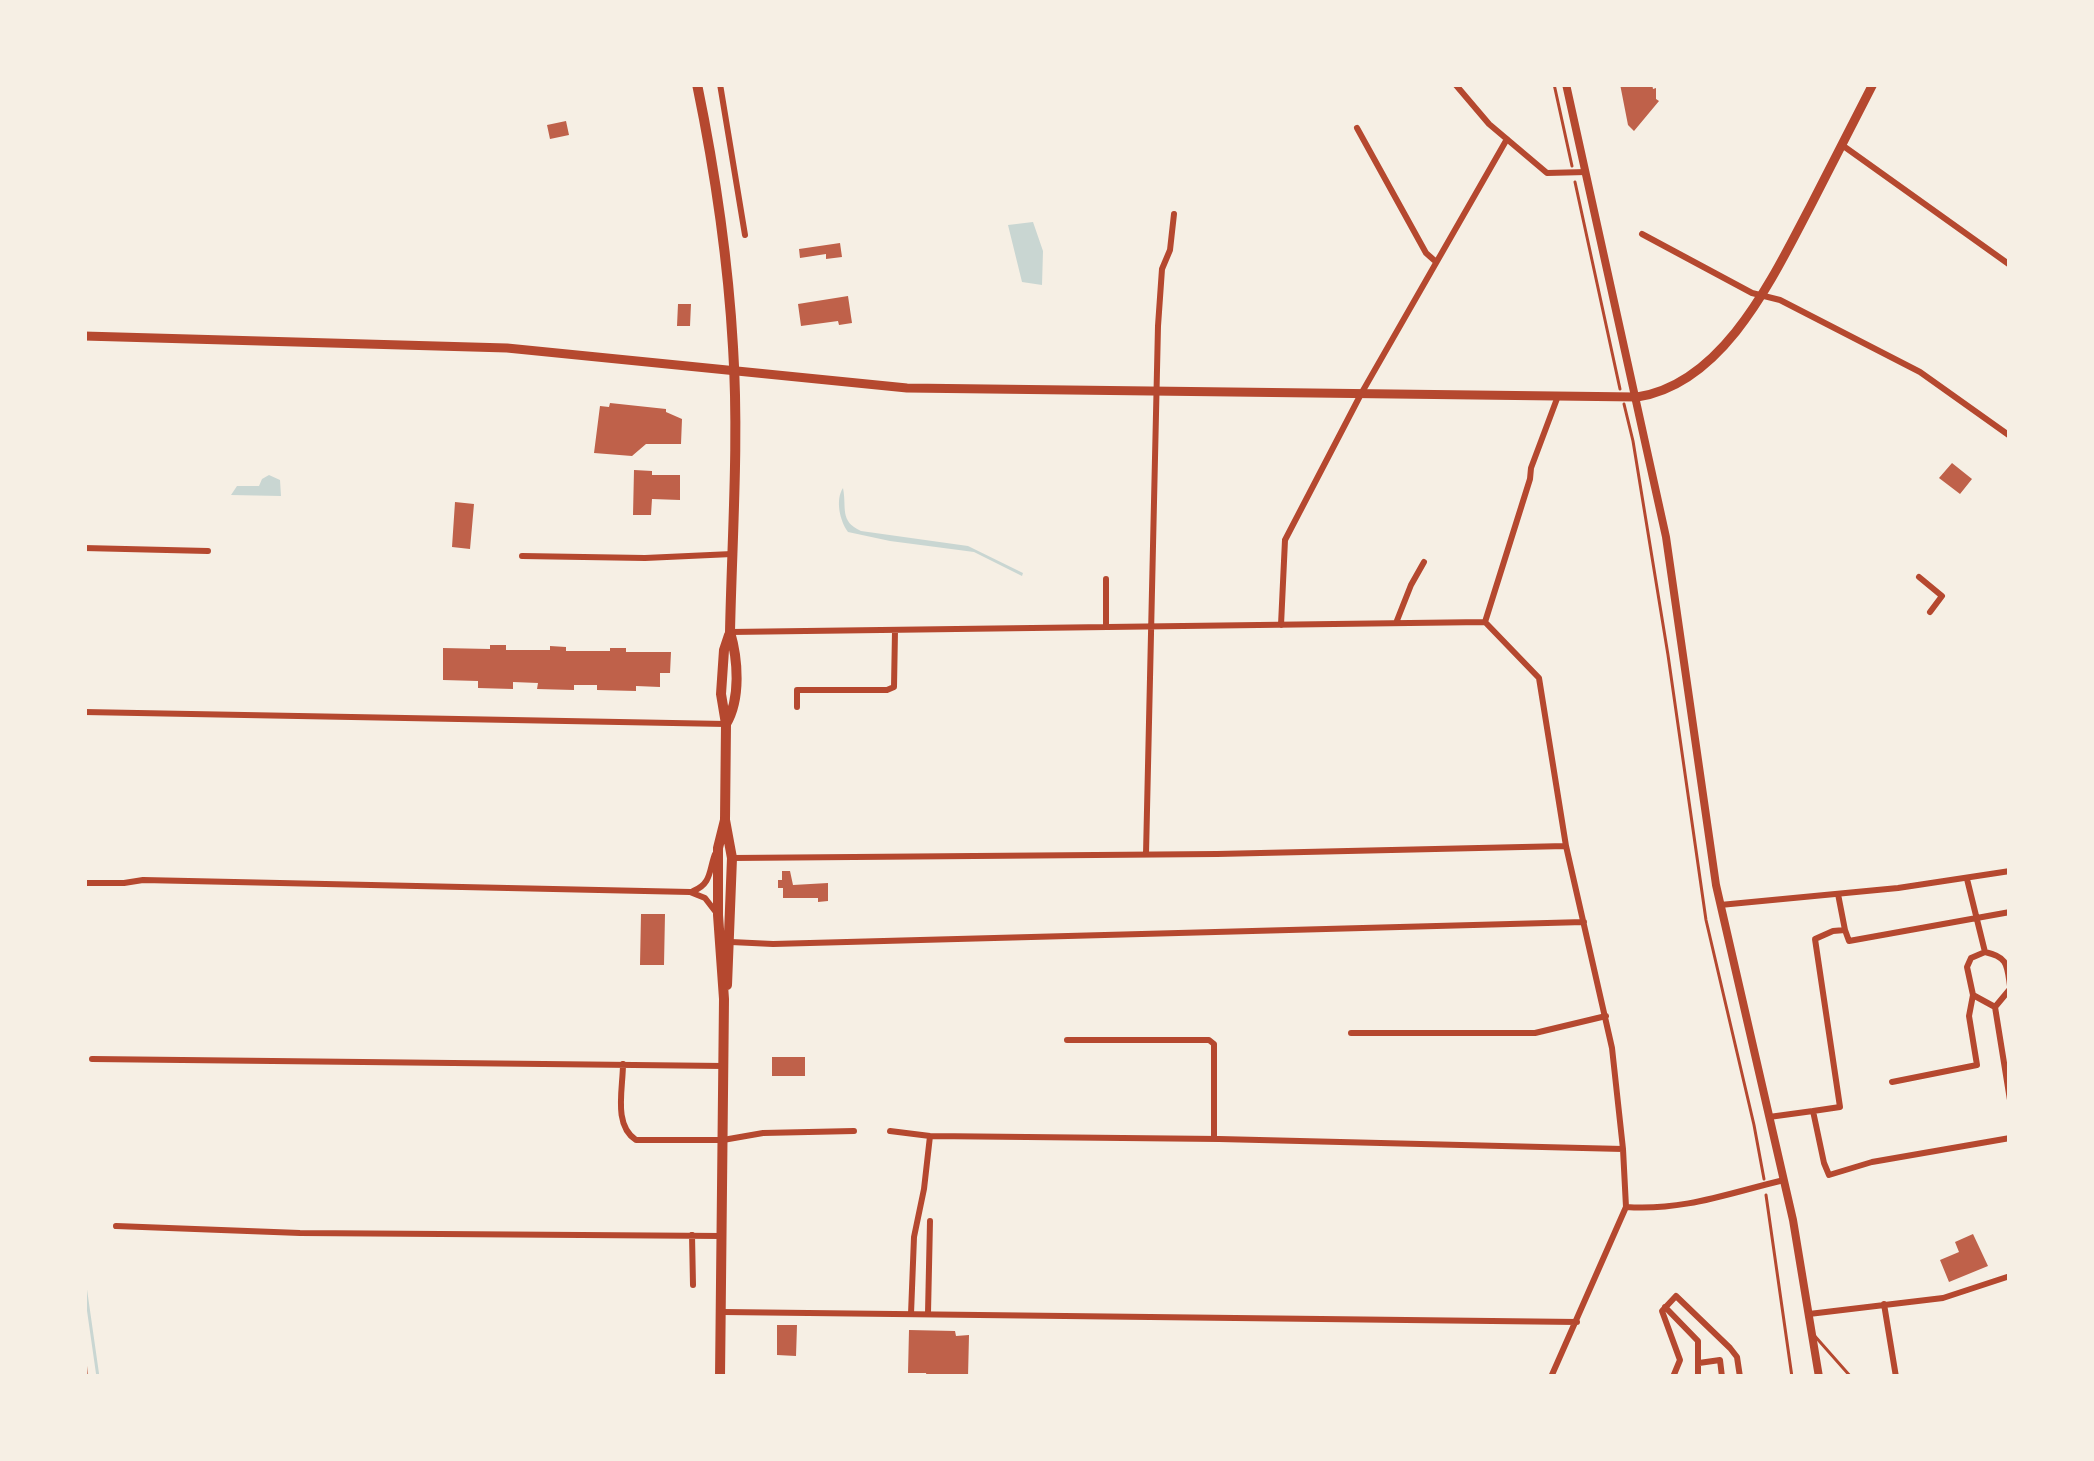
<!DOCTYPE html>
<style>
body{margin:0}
#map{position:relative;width:2094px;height:1461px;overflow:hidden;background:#f6efe4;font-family:"Noto Sans",sans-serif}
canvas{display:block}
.frame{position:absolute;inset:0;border:87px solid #f6efe4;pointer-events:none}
</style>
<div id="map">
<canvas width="2094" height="1461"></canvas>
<div class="frame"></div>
</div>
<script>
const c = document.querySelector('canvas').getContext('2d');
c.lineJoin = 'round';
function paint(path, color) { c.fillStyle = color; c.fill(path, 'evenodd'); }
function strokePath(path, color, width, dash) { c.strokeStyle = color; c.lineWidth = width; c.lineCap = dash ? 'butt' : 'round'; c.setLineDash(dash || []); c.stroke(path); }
const water = new Path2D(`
 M1033 222 1043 251 1042 285 1022 282 1008 225Z
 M269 475 280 480 281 496 231 495 237 486H259L262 479Z
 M843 488C847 508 839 521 861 531L968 546 1023 573 1022 576 974 552 890 541 848 532C840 521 835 500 843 488Z`);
const stream = new Path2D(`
 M84 1279 98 1377`);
const building = new Path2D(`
 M1620 84H1652L1653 89 1656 88V99L1659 101 1634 131 1628 125Z
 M566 121 569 135 550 139 547 125Z
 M840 243 842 257 826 259V254L800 258 799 249Z
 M848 296 852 323 839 325 838 321 801 326 798 304Z
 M678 304H691L690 326H677Z
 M610 403 666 409V412L682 419 681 444H646L632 456 594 453 600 406 609 407Z
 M1952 463 1972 479 1960 494 1939 478Z
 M634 470 652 471V475H680V500L652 499 651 515H633Z
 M455 502 474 504 470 549 452 547Z
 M490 645H506V650H550V646L566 647V651H610V648H626V652H671L670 673H660V687L636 686V691L597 690V685H574V690L537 689 538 683 513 682V689L478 688V681L443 680V648L490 649Z
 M782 871H790L793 885 828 883V901L818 902V898H783V888H778V880H782Z
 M641 914H665L664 965H640Z
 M772 1057H805V1076H772Z
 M1973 1234 1988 1266 1949 1282 1940 1260 1959 1252 1955 1242Z
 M777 1325H797L796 1356 777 1355Z
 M909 1330 955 1331 956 1336 969 1335 968 1377H927L926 1373H908Z`);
const path = new Path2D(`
 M1554 84 1572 166
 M1575 182 1620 389
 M1624 404 1633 441 1668 655 1706 920 1754 1125 1764 1179
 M1766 1195 1792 1377`);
const service = new Path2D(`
 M1813 1334 1851 1377`);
const minor = new Path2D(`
 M720 84 745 235
 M1455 84 1489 124 1547 173 1586 172
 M1357 128 1426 253 1435 261
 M1842 145 2010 265
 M1642 234 1752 293 1780 300 1920 372 2010 436
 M84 548 208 551
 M522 556 645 558 732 554
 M1919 577 1942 596 1930 612
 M1396 623 1411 585 1424 562
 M1281 625 1285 540 1361 394 1507 139
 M1106 626V579
 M730 632 1485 622
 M797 707V690H887L894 687 895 631
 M84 712 726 724
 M1146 854 1158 326 1162 269 1170 250 1174 214
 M732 858 1217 854 1566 846
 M1967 879 1985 952C2008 957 2007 965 2010 986
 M84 883H124L143 880 690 892 705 898 715 911
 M693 891C712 884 709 869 715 854
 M1838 894 1845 930
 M1720 905 1898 888 2010 871
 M731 942 773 944 1584 922
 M1985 952 1971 958 1967 967 1973 995 1995 1007
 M2010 989 1995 1007 2010 1100
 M1351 1033H1535L1606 1016
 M1067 1040H1209L1214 1044V1138
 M92 1059 724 1066
 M623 1064C623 1089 613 1125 636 1140H723L763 1133 854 1131
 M1892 1082 1977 1065 1969 1016 1973 995
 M1813 1111 1840 1107 1815 939 1833 931 1845 930 1849 941 2010 912
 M1769 1117 1813 1111 1824 1163 1829 1175 1872 1162 2010 1138
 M890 1131 930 1136 1219 1139 1623 1149
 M1626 1207C1684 1211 1729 1193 1784 1180
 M116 1226 300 1233 722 1236
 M692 1235 693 1285
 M1884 1304 1896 1377
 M1665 1307 1698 1341V1377
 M723 1312 1577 1322
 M928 1313 930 1221
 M911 1314 914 1237 924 1189 930 1136
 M1809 1314 1943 1298 2010 1276
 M1699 1363 1720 1360 1722 1377
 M1551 1377 1626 1207 1623 1149 1612 1048 1566 846 1539 678 1485 622 1530 479 1531 468 1558 396
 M1673 1377 1680 1360 1662 1311 1676 1296 1730 1348 1737 1357 1740 1377`);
const tertiary = new Path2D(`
 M1566 84 1666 537 1716 885 1793 1220 1819 1377`);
const secondary = new Path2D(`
 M84 336 507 348 907 388 1637 397C1724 384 1773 277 1810 207 1831 166 1852 125 1873 84`);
const trunk = new Path2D(`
 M697 84C715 171 728 259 733 347 739 441 732 538 730 632 738 659 741 699 726 724
 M727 985 732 858 725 820 726 724 721 694 724 650 729 635
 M720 1377 724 999 718 915V848L725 820`);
const rail = new Path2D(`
 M84 1355 87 1377`);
paint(water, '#c9d6d2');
strokePath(stream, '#c9d6d2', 3);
paint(building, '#bf614a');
strokePath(path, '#b5482f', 3);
strokePath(service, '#b5482f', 3);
strokePath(minor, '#b5482f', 6);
strokePath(tertiary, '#b5482f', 8);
strokePath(secondary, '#b5482f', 9);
strokePath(trunk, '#b5482f', 10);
strokePath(rail, '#cf8b77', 3);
</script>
